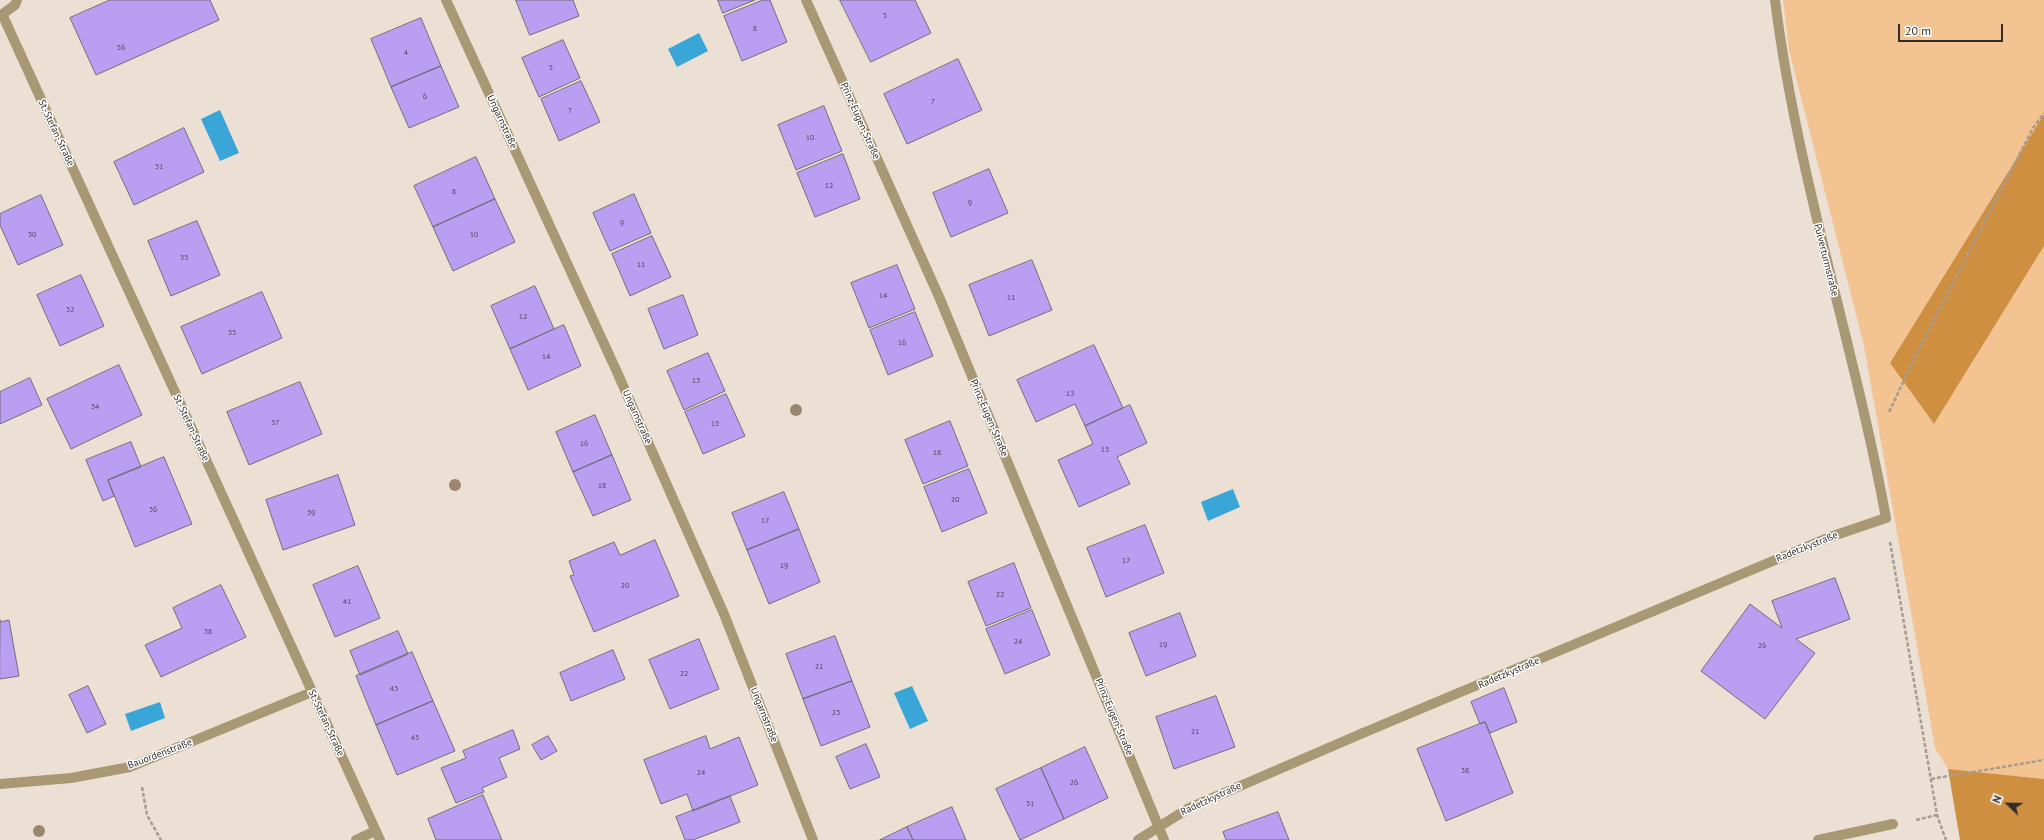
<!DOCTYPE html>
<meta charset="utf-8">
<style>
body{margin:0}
#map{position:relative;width:2044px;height:840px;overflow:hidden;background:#ebe0d3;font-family:"PT Sans",sans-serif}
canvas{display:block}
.north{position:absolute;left:1988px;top:784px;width:40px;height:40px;-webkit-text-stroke:3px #fff;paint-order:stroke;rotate:293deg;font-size:11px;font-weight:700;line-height:16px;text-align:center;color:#312c28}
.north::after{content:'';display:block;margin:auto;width:14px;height:18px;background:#312c28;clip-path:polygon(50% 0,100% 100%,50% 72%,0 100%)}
.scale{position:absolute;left:1898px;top:24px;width:105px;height:18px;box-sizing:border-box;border:2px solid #312c28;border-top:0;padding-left:5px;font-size:12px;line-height:14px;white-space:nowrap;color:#312c28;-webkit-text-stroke:3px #fff;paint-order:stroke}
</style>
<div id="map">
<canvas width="2044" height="840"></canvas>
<div class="north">N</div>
<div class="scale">20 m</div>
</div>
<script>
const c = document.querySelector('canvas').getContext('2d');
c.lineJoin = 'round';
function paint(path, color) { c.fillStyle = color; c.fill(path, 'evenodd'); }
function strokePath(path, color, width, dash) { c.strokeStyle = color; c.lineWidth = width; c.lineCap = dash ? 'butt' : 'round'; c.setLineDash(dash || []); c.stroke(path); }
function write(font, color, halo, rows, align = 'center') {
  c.font = font + ' "PT Sans",sans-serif'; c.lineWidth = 3; c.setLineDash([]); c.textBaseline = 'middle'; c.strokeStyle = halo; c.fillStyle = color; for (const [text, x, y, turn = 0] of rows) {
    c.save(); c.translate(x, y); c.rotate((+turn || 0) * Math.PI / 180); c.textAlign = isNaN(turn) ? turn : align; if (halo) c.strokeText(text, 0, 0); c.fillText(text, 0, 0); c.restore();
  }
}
const green = new Path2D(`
 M1783 0H2044V114L1890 363 1934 424 2044 246V779L1948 769 1935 748 1864 346 1789 50Z`);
const forest = new Path2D(`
 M2044 114V246L1934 424 1890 363Z
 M1948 769 2044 779V840H1960Z`);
const water = new Path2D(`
 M699 33 708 51 677 67 668 49Z
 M220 110 239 153 220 161 201 119Z
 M1233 489 1240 507 1208 521 1201 502Z
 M912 686 928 721 910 729 894 693Z
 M160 702 165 718 131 731 125 714Z`);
const building = new Path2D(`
 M110 0H210L219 20 96 75 70 18Z
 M516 0H573L579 16 530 35Z
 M718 0H755L723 13Z
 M763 0H770L787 42 742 61 724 16Z
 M840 0H915L931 33 871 62Z
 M421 18 441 66 391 87 371 39Z
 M563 40 580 78 539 97 522 58Z
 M958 59 982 110 907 144 884 94Z
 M441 66 459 107 409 128 391 87Z
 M581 81 600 122 559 141 541 99Z
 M824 106 842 151 796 170 778 125Z
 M184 128 204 172 134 205 114 162Z
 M843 154 860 199 815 217 797 173Z
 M476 157 495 199 433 227 414 186Z
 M989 169 1008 213 951 237 933 193Z
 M634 194 651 233 610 251 593 213Z
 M41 195 63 245 18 265 0 225V214Z
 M495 199 515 242 453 271 433 227Z
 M197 221 220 275 171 296 148 241Z
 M652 236 671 277 630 296 612 254Z
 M1032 260 1052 310 989 336 969 285Z
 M897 265 915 309 869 328 851 283Z
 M81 275 104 326 60 346 37 295Z
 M535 286 554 329 510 349 491 306Z
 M262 292 282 338 202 374 181 327Z
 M683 295 698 335 664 349 648 309Z
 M915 312 933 356 888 375 870 330Z
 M564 325 581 366 528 390 510 349Z
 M1094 345 1123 408 1085 426 1075 404 1036 422 1017 380Z
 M708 353 725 391 684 410 667 371Z
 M119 365 142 415 71 449 47 399Z
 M30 378 42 405 0 424V392Z
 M300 382 322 434 249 465 227 412Z
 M726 394 745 436 703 454 685 412Z
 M1130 405 1147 443 1117 457 1130 484 1079 507 1058 460 1093 444 1085 426Z
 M595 415 612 455 573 472 556 432Z
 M950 421 968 466 923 484 905 440Z
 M131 442 141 467 108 480 114 496 103 501 86 460Z
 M612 455 631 500 593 516 573 472Z
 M164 457 192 524 135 547 108 480Z
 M969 469 987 513 942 532 924 487Z
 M338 475 355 525 283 550 266 500Z
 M784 492 799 529 747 550 732 513Z
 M1145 525 1164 573 1106 597 1087 548Z
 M799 529 820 582 769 604 747 550Z
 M655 540 679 596 594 632 570 576 574 575 569 561 614 542 620 555Z
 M1014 563 1031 608 986 626 968 582Z
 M358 566 380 618 335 637 313 585Z
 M1835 578 1850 619 1796 639 1815 653 1765 719 1701 671 1750 604 1782 628 1772 601Z
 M221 585 246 637 161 677 145 645 182 628 173 608Z
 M1032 610 1050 655 1005 674 986 629Z
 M1180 613 1196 656 1146 676 1129 633Z
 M0 620V622L9 620 19 676 0 679Z
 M398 631 408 654 360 675 350 651Z
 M835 636 852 681 803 699 786 654Z
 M699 639 719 689 670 709 649 660Z
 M613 650 625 679 571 701 560 673Z
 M412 652 433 701 376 725 356 676Z
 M852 681 870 727 821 746 803 699Z
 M88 686 106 724 87 733 69 695Z
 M1504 688 1517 722 1490 733 1485 722 1480 724 1471 702Z
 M1216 696 1235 747 1174 769 1156 717Z
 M433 701 455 751 397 775 376 725Z
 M1485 722 1513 793 1446 821 1417 749Z
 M513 730 520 749 499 758 507 777 482 788 484 792 456 803 441 768 466 758 463 751Z
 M548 736 557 751 541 760 532 745Z
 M706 736 710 749 739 737 758 785 693 811 687 794 661 804 644 760Z
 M866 744 880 777 850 789 836 757Z
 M1085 747 1108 798 1064 819 1041 768Z
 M1041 768 1064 819 1020 840 996 789Z
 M483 795 502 840H436L428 819Z
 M730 796 740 822 693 840H685L676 817Z
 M952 807 966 840H913L907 827Z
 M1278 812 1289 840H1226L1223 832Z
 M907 827 913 840H880Z`);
const path = new Path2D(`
 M1889 412 1916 355 2033 128 2044 113
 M1890 542 1937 815 1946 840
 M1931 779 2044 760
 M142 787 147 815 161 840
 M1916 820 1937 815`);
const lane = new Path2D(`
 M1363 733 1830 537 1886 518C1854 344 1797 176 1775 0`);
const street = new Path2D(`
 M446 0 617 372 724 614 813 840
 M806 0 940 299 1164 840
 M0 16 15 5 17 0
 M3 16 380 840
 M0 784 71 778 130 767 312 692
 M356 840 375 831
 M1138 840 1189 808 1363 733
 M1818 840 1893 824`);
const trees = [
 [796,410],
 [455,485],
 [39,831]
];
const numberNames = [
 ["5",885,16],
 ["8",755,29],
 ["56",121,48],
 ["4",406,53],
 ["5",551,68],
 ["6",425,97],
 ["7",933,102],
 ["7",570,111],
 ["10",810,138],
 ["31",159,167],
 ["12",829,186],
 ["8",454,192],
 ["9",970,203],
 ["9",622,223],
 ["30",32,235],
 ["10",474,235],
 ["33",184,258],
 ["11",641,265],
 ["14",883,296],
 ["11",1011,298],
 ["32",70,310],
 ["12",523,317],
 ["35",232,333],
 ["16",902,343],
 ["14",546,357],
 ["13",696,381],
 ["13",1070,394],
 ["34",95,407],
 ["37",275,423],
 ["15",715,424],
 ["16",584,444],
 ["15",1105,450],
 ["18",937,453],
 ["18",602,486],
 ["20",955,500],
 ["36",153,510],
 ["39",311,513],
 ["17",765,521],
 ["17",1126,561],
 ["19",784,566],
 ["20",625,586],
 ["22",1000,595],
 ["41",347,602],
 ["38",208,632],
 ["24",1018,642],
 ["19",1163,645],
 ["26",1762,646],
 ["21",819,667],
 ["22",684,674],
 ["43",394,689],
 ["23",836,713],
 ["21",1195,732],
 ["45",415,738],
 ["38",1465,771],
 ["24",701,773],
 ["26",1074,783],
 ["31",1030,804]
];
const streetNames = [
 ["Prinz-Eugen-Straße",860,121,66],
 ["Ungarnstraße",502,122,65],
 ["St.-Stefan-Straße",56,133,65],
 ["Pulverturmstraße",1826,260,76],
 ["Ungarnstraße",637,417,66],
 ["Prinz-Eugen-Straße",989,418,67],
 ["St.-Stefan-Straße",191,428,65],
 ["Radetzkystraße",1807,547,-22],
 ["Radetzkystraße",1509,673,-23],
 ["Ungarnstraße",764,715,68],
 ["Prinz-Eugen-Straße",1114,717,67],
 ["St.-Stefan-Straße",326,723,65],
 ["Bauordenstraße",160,754,-21],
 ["Radetzkystraße",1211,799,-25]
];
paint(green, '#f3c491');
paint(forest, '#ce8f41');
paint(water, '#3aa6d7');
paint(building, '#b99ef2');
strokePath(building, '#716d7a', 1);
strokePath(path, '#a59c92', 2.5, [4, 2]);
strokePath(lane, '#a99874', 10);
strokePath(street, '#a99874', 10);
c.fillStyle = '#9a866f';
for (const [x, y] of trees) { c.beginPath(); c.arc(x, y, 6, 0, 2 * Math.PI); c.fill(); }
write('8px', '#53485a', null, numberNames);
write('10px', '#312c28', '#fff', streetNames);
</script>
